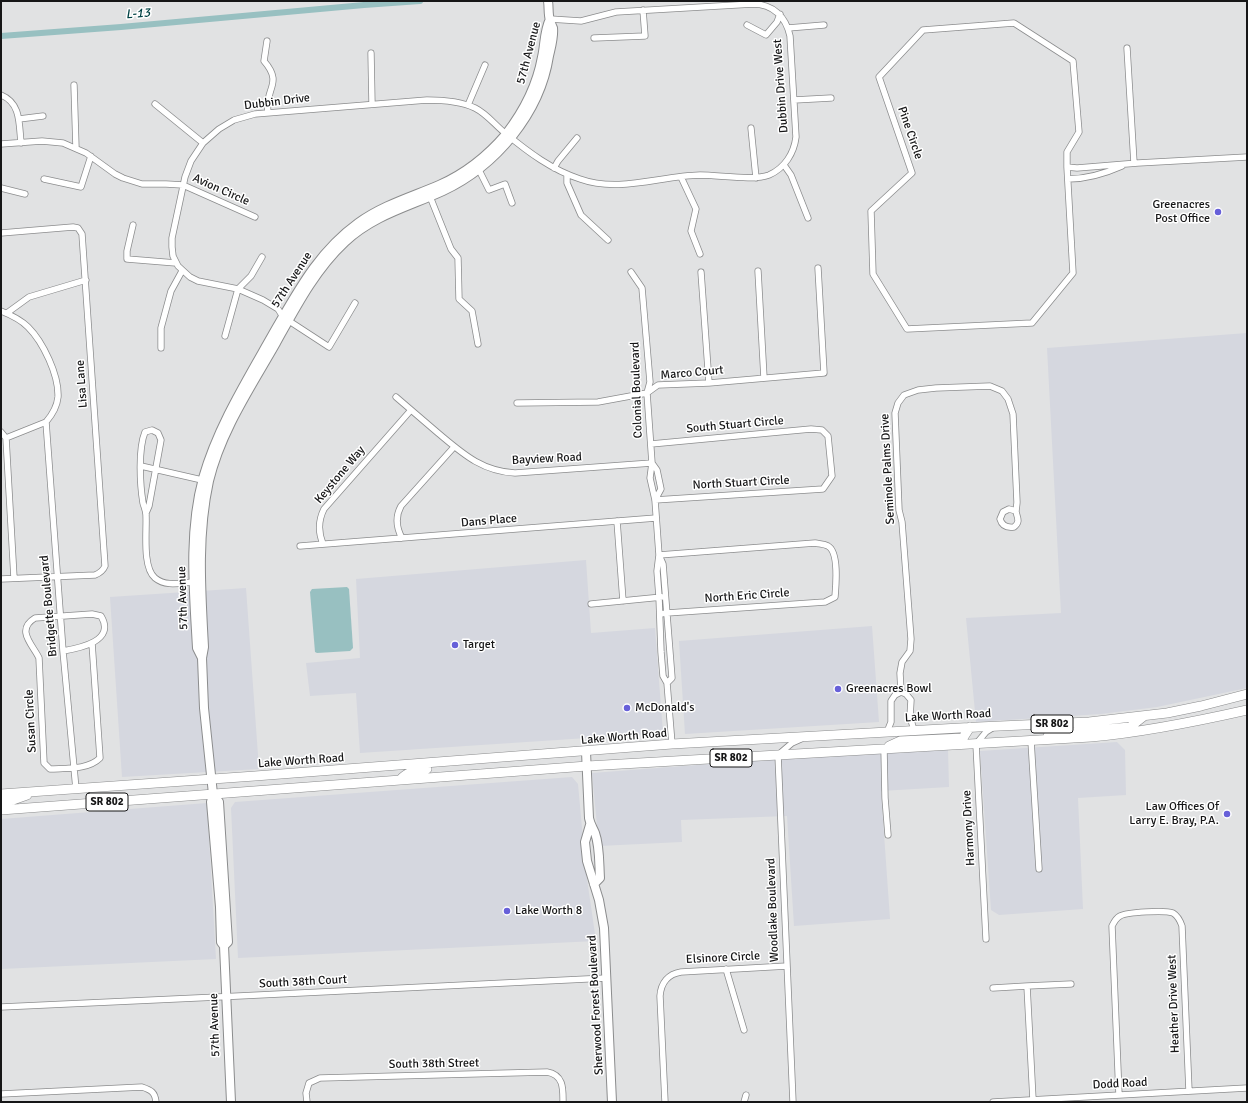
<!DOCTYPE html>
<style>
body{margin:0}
#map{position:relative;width:1248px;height:1103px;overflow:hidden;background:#e1e2e3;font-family:Signika,sans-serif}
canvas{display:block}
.frame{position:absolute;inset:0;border:2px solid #161617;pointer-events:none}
</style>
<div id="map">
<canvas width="1248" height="1103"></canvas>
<div class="frame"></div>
</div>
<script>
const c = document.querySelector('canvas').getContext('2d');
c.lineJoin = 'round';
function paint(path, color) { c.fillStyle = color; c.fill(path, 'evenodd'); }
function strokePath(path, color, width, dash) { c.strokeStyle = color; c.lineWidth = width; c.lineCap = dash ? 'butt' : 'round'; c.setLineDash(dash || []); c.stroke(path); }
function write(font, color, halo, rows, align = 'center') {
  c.font = font + ' Signika,sans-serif'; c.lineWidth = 3; c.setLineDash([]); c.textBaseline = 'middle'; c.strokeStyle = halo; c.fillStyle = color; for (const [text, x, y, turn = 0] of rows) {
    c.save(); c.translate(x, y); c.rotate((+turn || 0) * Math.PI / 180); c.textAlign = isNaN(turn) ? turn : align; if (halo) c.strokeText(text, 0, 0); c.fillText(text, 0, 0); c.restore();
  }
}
const built = new Path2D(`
 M1247 333V688L1157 707 1101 714 976 722 966 618 1061 613 1047 348Z
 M586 560 591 633 655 628 663 733 360 753 356 693 310 696 306 663 360 658 356 579Z
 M246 588 259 769 122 777 110 597Z
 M872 626 879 722 685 734 679 641Z
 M1117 742 1125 750 1126 795 1078 798 1083 909 999 915 991 910 980 751Z
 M948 750 949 787 881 791 890 919 794 926 787 816 681 820 682 842 599 846 592 773 789 758Z
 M572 777 578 784 586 872 596 941 238 958 231 808 235 802Z
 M207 803 216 959 1 969V819Z`);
const water = new Path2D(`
 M347 587 349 589 353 648 350 651 317 653 315 652 310 592 312 589Z`);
const canal = new Path2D(`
 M1 36 121 27 364 5 420 1`);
const street = new Path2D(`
 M1014 23 1073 61 1079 132 1067 152V167L1073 273 1032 323 907 329 873 274 871 211 912 173 879 77 923 30Z
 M747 25 766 35 777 22 780 14
 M788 28 824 25
 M594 38 645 36 643 10
 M267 41 264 61C284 84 264 89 268 112
 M1127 48 1134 163
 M371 53 372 104
 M74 85 76 148
 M1 95C21 103 19 124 21 143
 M794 100 831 98
 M155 104 203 143
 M468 105 485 65
 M19 119 43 116
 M751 128 756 178
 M1 144 42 141 63 143 86 153 115 174 123 178 142 184H166L183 185 255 217
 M784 165 791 175 808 218
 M477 166 489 190 505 184 512 203
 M1067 167 1077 168 1138 163 1247 157
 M554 168 558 161 577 138
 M567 174V183L581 215 608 240
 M681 177 696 209 691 231 700 254
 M44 179 81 187 91 156
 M1068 179C1087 179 1104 174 1122 166
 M1 188 25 194
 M429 194 451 249 458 258 459 299 472 311 478 344
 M133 225 127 251V259L176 263
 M1 233 73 227 78 228 82 234 105 566C103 571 100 573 95 575L1 579
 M758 271 764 378
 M631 272 642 288 650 382 647 393 652 463 650 478 655 500 659 555 657 571 659 597 661 652 663 676 667 683 672 744
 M701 272 709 383
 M355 303 329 347 283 317 278 309 263 300 238 289 198 281 190 277 178 266 173 256 172 247V238L185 177 191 161 203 143 219 129 234 120 255 114 427 100C443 100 460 101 475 108 487 114 495 125 505 133 528 152 552 170 580 179 619 193 660 176 700 175 719 175 754 181 769 175 785 168 794 153 796 137L790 36C786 17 773 4 753 4L616 12 581 21 550 19
 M1 311C11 315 20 319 28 327 43 342 59 375 58 397 57 407 52 415 46 422L63 651 76 789
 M7 313 29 297 86 280
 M225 336 238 289 251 276 262 257
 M161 348V328L171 291 182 271
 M396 397C410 409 424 421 438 433 462 453 481 471 515 473L652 463
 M517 403 598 402 647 393 658 385 709 383 824 373 818 268
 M1 432 6 438
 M6 438 14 578
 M6 438 46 422
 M651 444 811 429 822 430 828 436 832 476 823 489 655 500
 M652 463 657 470 661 489 655 500
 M141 466 202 480
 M146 513 149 506 161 440 158 433 152 430 145 432C138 449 140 485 143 503 144 507 146 511 146 515 147 530 142 567 155 578 166 587 180 583 194 582
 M617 521 623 601
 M402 538C396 527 395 517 401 506L454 447
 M323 544C318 532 318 521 324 509L411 410
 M300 546 656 518
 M659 555 815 543C819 544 824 544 828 546 839 552 836 585 835 597L825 602 667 613 660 614
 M659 555 663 564 672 678 667 683
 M591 604 662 597
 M63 651C80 648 116 641 101 616L92 614 35 618C15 630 33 645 39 658L44 763 50 769C66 768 88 770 100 758L92 643
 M901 692 900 673 902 662 910 651 911 639 902 522 899 510 895 413 898 403 904 395 918 390 936 388 990 386 1002 391 1008 399 1013 414 1017 502C1017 505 1016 509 1016 512 1018 519 1020 522 1014 527 1007 528 1002 526 1000 519L1003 512 1009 509 1016 511
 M887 732 891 722V701L895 695 901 692 906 694 911 700 910 717 914 730
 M1031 741 1039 869
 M884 749 885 798 888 835
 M986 939 976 744 986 732 994 727
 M726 969 744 1030
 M993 988 1027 986
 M1 1007 218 997 607 978
 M1 1094 142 1087C151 1090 155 1092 156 1102
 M1119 1095 1112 926C1114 922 1116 918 1120 916 1127 912 1165 910 1173 913 1178 916 1180 920 1182 926L1189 1091
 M1033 1100 1027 986 1071 984
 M307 1102 306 1093 309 1083 320 1078 547 1072C564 1075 563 1089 563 1102
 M665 1102 660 996C661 983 668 974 681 972L787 966
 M744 1102 746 1095
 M793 1102 778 755 792 743 801 739
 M993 1102 1247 1088`);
const secondary = new Path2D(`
 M202 658 197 648C194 593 188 533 203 478 218 426 247 380 274 332 298 291 318 252 358 223 383 205 411 197 439 185 464 174 488 155 506 134 523 112 537 85 542 57 545 44 544 31 550 19
 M586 752 589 818C590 824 593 828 595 833 600 847 599 864 600 878L594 884
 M213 794 219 802 228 942 224 946
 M590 825 585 842 587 861 599 900 604 928 612 1102
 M231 1102 224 946 221 942 220 907 211 802 213 794 204 708 202 658 204 647C201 591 197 536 209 481 221 431 251 387 276 343 296 307 315 270 345 242 374 215 408 207 443 191 496 166 540 114 549 56 551 47 554 37 553 28 552 26 551 23 550 21 548 14 549 7 548 1`);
const primary = new Path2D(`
 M1048 736 1061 733 1130 727 1144 716
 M889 746 900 741 963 738 970 727
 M400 780C408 771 416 771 427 769
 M1 794 255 776 672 744 978 727 1089 722 1167 713 1201 706 1247 694
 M1 801 13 800 27 795
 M1 810 587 766 1091 737C1145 732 1194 722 1247 710`);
const markers = [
 [1218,212,4,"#6760d9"],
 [455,645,4,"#6760d9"],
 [838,689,4,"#6760d9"],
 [627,708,4,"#6760d9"],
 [1227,814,4,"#6760d9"],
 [507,911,4,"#6760d9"]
];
const shields = [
 [1052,724,42],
 [731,758,42],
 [107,802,42]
];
const shieldNames = [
 ["SR 802",1052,724],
 ["SR 802",731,758],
 ["SR 802",107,802]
];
const streetNames = [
 ["57th Avenue",529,53,-75],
 ["Dubbin Drive West",781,86,-94],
 ["Dubbin Drive",277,102,-7],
 ["Pine Circle",910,133,71],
 ["Avion Circle",221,190,24],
 ["57th Avenue",292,280,-57],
 ["Marco Court",692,373,-5],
 ["Lisa Lane",82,384,-94],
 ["Colonial Boulevard",637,390,-92],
 ["South Stuart Circle",735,425,-5],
 ["Bayview Road",547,459,-3],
 ["Seminole Palms Drive",888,469,-93],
 ["Keystone Way",340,475,-50],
 ["North Stuart Circle",741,483,-3],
 ["Dans Place",489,521,-5],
 ["North Eric Circle",747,596,-4],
 ["57th Avenue",183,598,-92],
 ["Bridgette Boulevard",49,606,-95],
 ["Lake Worth Road",948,716,-3],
 ["Susan Circle",31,721,-93],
 ["Lake Worth Road",624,737,-5],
 ["Lake Worth Road",301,761,-4],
 ["Harmony Drive",969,828,-93],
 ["Woodlake Boulevard",773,910,-92],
 ["Elsinore Circle",723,958,-3],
 ["South 38th Court",303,982,-3],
 ["Heather Drive West",1174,1004,-92],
 ["Sherwood Forest Boulevard",596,1005,-93],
 ["57th Avenue",215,1025,-92],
 ["South 38th Street",434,1064,-1],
 ["Dodd Road",1120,1084,-3]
];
const poiNames = [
 ["Greenacres",1210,205,"right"],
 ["Post Office",1210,219,"right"],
 ["Target",463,645],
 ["Greenacres Bowl",846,689],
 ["McDonald's",635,708],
 ["Law Offices Of",1219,807,"right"],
 ["Larry E. Bray, P.A.",1219,821,"right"],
 ["Lake Worth 8",515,911]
];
const waterNames = [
 ["L-13",138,14,-5]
];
paint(built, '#d5d7df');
paint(water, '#98c0c1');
strokePath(canal, '#98c0c1', 6);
strokePath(street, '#8b8c8d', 7);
strokePath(secondary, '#8b8c8d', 10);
strokePath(primary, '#8b8c8d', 10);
strokePath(street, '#fff', 5.5);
strokePath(secondary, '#fff', 8);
strokePath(primary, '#fff', 9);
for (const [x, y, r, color] of markers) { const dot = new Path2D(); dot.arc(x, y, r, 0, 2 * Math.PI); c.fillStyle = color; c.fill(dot); strokePath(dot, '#fff', 1.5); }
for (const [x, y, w] of shields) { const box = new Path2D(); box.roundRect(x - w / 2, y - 9, w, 18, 3); c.fillStyle = '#fff'; c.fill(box); strokePath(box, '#161617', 1); }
write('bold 11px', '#161617', null, shieldNames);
write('12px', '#161617', '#fff', streetNames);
write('12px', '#161617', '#fff', poiNames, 'left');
write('italic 13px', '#004244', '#fff', waterNames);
</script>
